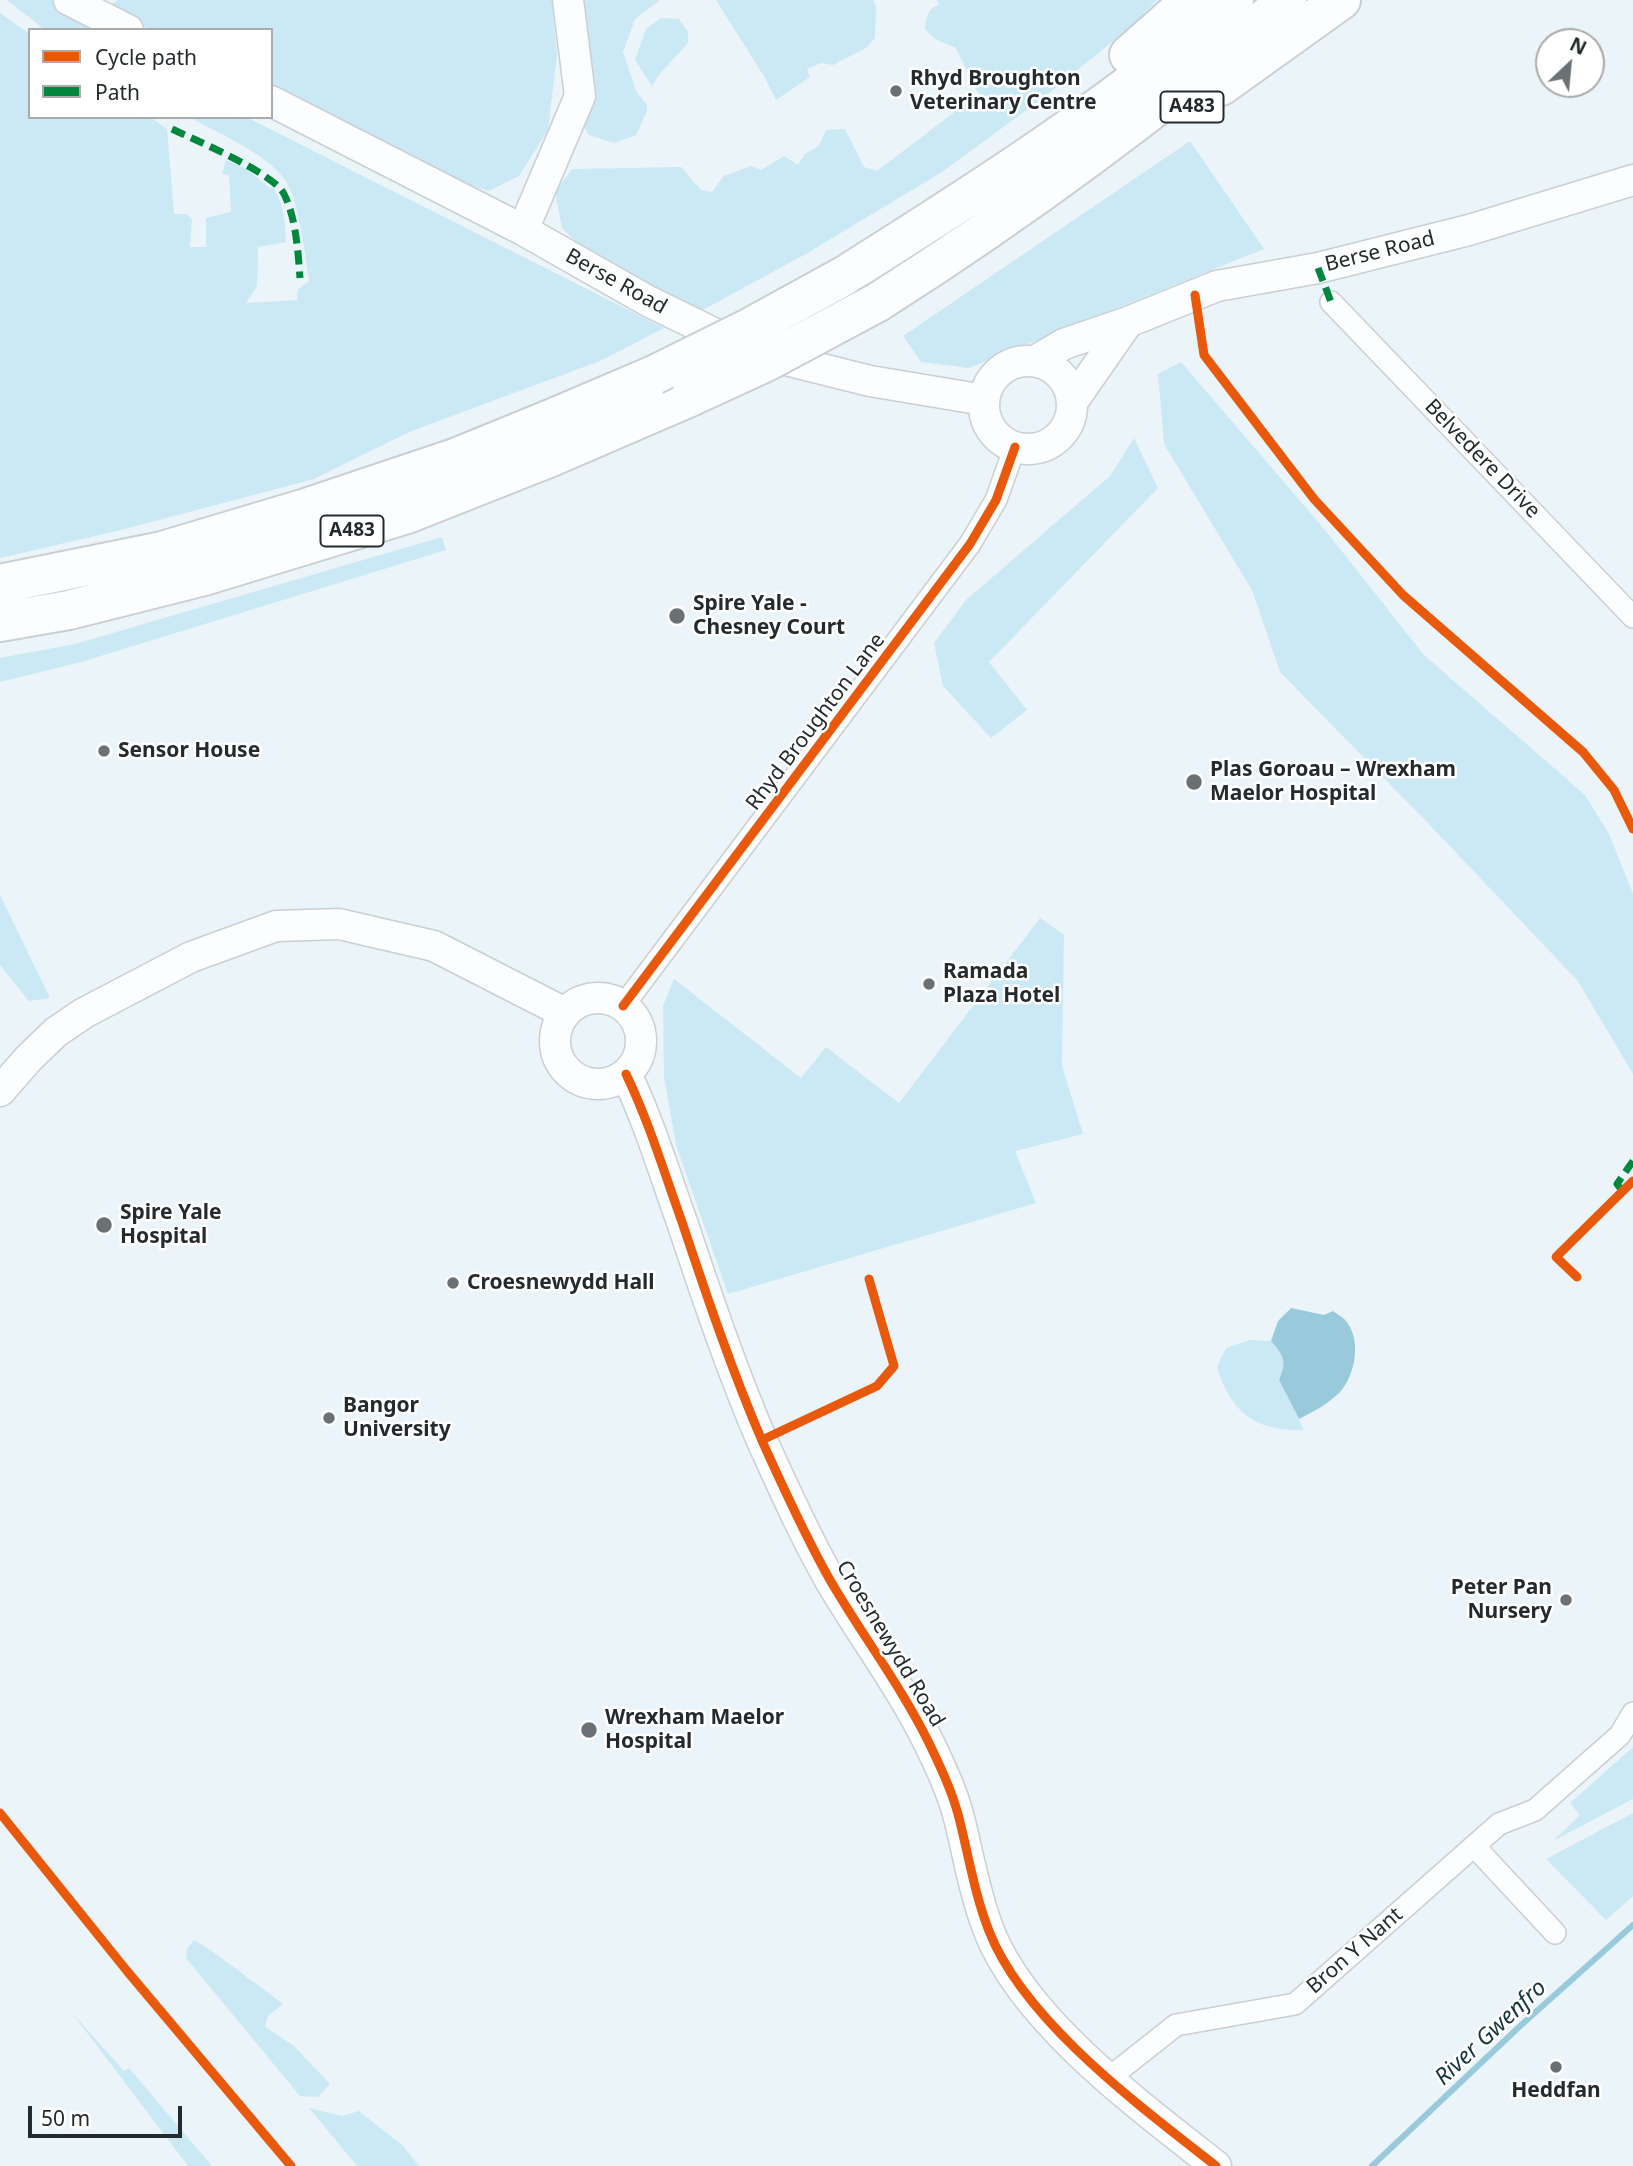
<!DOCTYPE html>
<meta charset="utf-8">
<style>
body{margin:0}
#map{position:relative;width:1633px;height:2166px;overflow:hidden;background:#ebf4f8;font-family:"Noto Sans",sans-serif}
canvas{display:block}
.legend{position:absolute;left:28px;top:28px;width:245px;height:91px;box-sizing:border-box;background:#fff;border:2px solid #a8aaab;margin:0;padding:9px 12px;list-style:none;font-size:21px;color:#252b2d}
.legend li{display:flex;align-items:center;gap:14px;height:35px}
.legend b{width:35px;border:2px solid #a8aaab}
.north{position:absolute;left:1535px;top:28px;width:70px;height:70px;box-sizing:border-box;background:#fff;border:2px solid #a8aaab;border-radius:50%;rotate:26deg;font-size:19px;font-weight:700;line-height:28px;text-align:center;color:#252b2d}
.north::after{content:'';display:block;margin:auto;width:24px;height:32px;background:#6a7174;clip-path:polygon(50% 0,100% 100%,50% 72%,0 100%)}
.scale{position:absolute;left:28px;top:2106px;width:154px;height:32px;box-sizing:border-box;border:4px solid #252b2d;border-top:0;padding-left:9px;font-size:21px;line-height:24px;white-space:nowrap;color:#252b2d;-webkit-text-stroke:5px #fff;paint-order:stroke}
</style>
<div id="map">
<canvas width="1633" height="2166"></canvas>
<ul class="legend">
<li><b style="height:9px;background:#e8590c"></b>Cycle path</li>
<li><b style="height:9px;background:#00873e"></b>Path</li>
</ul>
<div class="north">N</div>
<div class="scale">50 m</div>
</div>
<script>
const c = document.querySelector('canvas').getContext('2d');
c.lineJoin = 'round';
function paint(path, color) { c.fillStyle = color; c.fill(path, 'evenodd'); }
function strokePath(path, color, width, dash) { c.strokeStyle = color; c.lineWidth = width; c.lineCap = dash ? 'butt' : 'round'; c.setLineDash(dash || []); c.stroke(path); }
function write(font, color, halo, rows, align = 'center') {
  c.font = font + ' "Noto Sans",sans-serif'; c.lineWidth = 5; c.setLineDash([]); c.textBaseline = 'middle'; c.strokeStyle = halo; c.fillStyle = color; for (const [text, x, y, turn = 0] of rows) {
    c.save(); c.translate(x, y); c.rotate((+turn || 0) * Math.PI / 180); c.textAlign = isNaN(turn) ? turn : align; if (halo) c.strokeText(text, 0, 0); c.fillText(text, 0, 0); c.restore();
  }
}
const green = new Path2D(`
 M7 0H61L104 30H45Z
 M118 0H552L557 54 548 130 519 176 489 191 447 178 271 89V30H151L109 6Z
 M580 0H660L635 19 623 52 636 91 647 105V111L636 135 614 143 589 135 577 117Z
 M716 0H873L876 7 875 38 866 48 833 65 821 63 807 69 810 77 776 100 765 78Z
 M937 0H1157L1129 28 1043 98 942 172 804 255 701 311 677 300 581 247 562 228 555 192 572 169 681 167 701 190 712 192 724 176 751 166 761 170 784 156 798 165 805 154 819 146 826 130 845 129 864 167 877 171 978 94 956 48 935 39 925 29C926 19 927 8 939 5Z
 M0 13 30 34V117H150L167 129 174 214H186L192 219 190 247H206V218L231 212 229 175 222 174 226 160 245 168 270 188 273 187C284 204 285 222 286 242L258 247 257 286 246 303 297 300 298 289 309 281C305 255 299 200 285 180 265 152 219 134 189 117H246L664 328 600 361 409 432 314 479 121 530 0 558Z
 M661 18 679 19 688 32V43L658 76 652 86 635 60 646 29Z
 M1190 141 1264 249 969 368 921 362 903 336Z
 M1181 362 1325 530 1424 655 1585 795 1609 834 1633 894V1074L1578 981 1427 822 1280 672 1252 590 1164 444 1158 374Z
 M1134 438 1158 488 989 662 1027 710 991 738 943 686 934 643 966 600 1110 476Z
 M442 537 446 550 81 662 0 682V658L75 644Z
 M0 895 50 998 29 1001 0 965Z
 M1040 918 1064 935 1062 1066 1083 1134 1015 1151 1036 1203 728 1294 676 1145 664 1076 663 1006 674 979 801 1078 826 1047 899 1103Z
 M1250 1340 1271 1341C1284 1356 1287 1361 1279 1380L1304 1430C1256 1432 1230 1412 1217 1367L1226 1348Z
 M1633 1747V1799L1553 1841 1580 1815 1570 1803Z
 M1633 1813V1896L1606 1920 1546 1859Z
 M194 1940 212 1951 283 2004 268 2016 265 2027 293 2045 330 2084 318 2097 300 2096 186 1958 187 1949Z
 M73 2014 124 2071 129 2068 212 2166H188Z
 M309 2108 342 2116 359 2111 403 2146 419 2166H357Z`);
const water = new Path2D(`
 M1291 1308 1324 1315 1333 1311C1337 1314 1343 1317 1346 1321 1362 1340 1355 1376 1340 1392 1328 1404 1313 1412 1299 1419L1279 1380C1287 1361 1284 1356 1271 1341L1278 1321Z`);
const stream = new Path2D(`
 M1372 2166 1519 2027 1633 1925`);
const street = new Path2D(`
 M1331 302 1633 617
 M623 1006 970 544 996 500 1015 447
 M1474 1846 1555 1933
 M1109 2078 1176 2025 1295 2004 1499 1824 1535 1810 1620 1735 1633 1713`);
const secondary = new Path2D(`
 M69 0 128 30
 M271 101 523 230 648 301 750 351 870 381 984 400
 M523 230 580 96 568 0
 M984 405a44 44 0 1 1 88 0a44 44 0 1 1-88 0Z
 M1035 361 1064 344 1128 322 1217 286 1318 268 1469 230 1633 180
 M1073 401 1128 322
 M555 1041a43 43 0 1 1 86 0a43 43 0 1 1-86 0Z
 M626 1074C649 1122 664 1172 682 1222 707 1297 732 1371 763 1443 784 1489 805 1536 830 1580 862 1635 901 1686 929 1743 940 1766 951 1789 958 1814 968 1852 974 1893 989 1931 1024 2021 1141 2107 1216 2166
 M0 1091 29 1058 56 1032 84 1013 191 957 276 926 339 924 434 946 565 1013`);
const highway = new Path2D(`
 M1129 55 1191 0
 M1221 86 1341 0
 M844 276C979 191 1114 105 1234 0
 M878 302C1021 211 1158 110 1287 0
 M0 584 162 551 306 508 455 458 553 418 654 375
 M0 622 69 610 204 576 407 514 551 457 690 397`);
const highwayBridge = new Path2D(`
 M654 375 751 327 844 276
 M690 397 766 362 878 302`);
const quiet = new Path2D(`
 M172 129C195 140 274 173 284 194 296 218 298 251 300 278
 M1318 268 1331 302
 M1621 1189 1617 1184 1633 1161`);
const cycleway = new Path2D(`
 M1195 295 1204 355 1314 499 1403 595 1583 752 1614 790 1633 829
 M623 1006 970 544 996 500 1015 447
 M626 1074C649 1122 664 1172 682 1222 707 1297 732 1371 763 1443 784 1489 805 1536 830 1580 862 1635 901 1686 929 1743 940 1766 951 1789 958 1814 968 1852 974 1893 989 1931 1024 2021 1141 2107 1216 2166
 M1577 1277 1556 1257 1633 1181
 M762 1440 877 1386 894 1366 869 1279
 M0 1813 127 1971 291 2166`);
const markers = [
 [896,91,7,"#6a7174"],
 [677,616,9,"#6a7174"],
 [104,751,7,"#6a7174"],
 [1194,782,9,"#6a7174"],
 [929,984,7,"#6a7174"],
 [104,1225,9,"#6a7174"],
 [453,1283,7,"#6a7174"],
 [329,1418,7,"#6a7174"],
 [1566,1600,7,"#6a7174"],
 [589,1730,9,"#6a7174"],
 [1556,2067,7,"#6a7174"]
];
const shields = [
 [1192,107,63],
 [352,531,63]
];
const shieldNames = [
 ["A483",1192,107],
 ["A483",352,531]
];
const poiNames = [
 ["Rhyd Broughton",910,79],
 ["Veterinary Centre",910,103],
 ["Spire Yale -",693,604],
 ["Chesney Court",693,628],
 ["Sensor House",118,751],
 ["Plas Goroau – Wrexham",1210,770],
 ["Maelor Hospital",1210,794],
 ["Ramada",943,972],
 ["Plaza Hotel",943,996],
 ["Spire Yale",120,1213],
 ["Hospital",120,1237],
 ["Croesnewydd Hall",467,1283],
 ["Bangor",343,1406],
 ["University",343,1430],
 ["Peter Pan",1552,1588,"right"],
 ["Nursery",1552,1612,"right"],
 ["Wrexham Maelor",605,1718],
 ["Hospital",605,1742],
 ["Heddfan",1556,2091,"center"]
];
const streetNames = [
 ["Berse Road",1380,252,-14],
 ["Berse Road",616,282,29],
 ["Belvedere Drive",1482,459,46],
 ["Rhyd Broughton Lane",816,722,-53],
 ["Croesnewydd Road",890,1644,59],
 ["Bron Y Nant",1355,1951,-41]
];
const waterNames = [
 ["River Gwenfro",1491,2033,-43]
];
paint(green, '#cbe9f4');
paint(water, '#99cadc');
strokePath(stream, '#99cadc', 6);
strokePath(street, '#c9cfd2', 24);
strokePath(secondary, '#c9cfd2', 33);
strokePath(highway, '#c9cfd2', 42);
strokePath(street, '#fcfdfe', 21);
strokePath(secondary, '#fcfdfe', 30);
strokePath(highway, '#fcfdfe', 38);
strokePath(highwayBridge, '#c9cfd2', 42, []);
strokePath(highwayBridge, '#fcfdfe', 38);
strokePath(quiet, '#00873e', 7, [14, 7]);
strokePath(cycleway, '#e8590c', 9);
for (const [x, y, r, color] of markers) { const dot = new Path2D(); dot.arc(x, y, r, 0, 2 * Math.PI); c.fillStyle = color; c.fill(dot); strokePath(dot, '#fff', 2.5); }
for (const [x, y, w] of shields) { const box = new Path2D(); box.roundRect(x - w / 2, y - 15.5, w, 31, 5); c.fillStyle = '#fff'; c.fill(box); strokePath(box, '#252b2d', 2); }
write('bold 19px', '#252b2d', null, shieldNames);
write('bold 21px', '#252b2d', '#fff', poiNames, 'left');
write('21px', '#252b2d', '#fff', streetNames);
write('italic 23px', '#153540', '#fff', waterNames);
</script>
